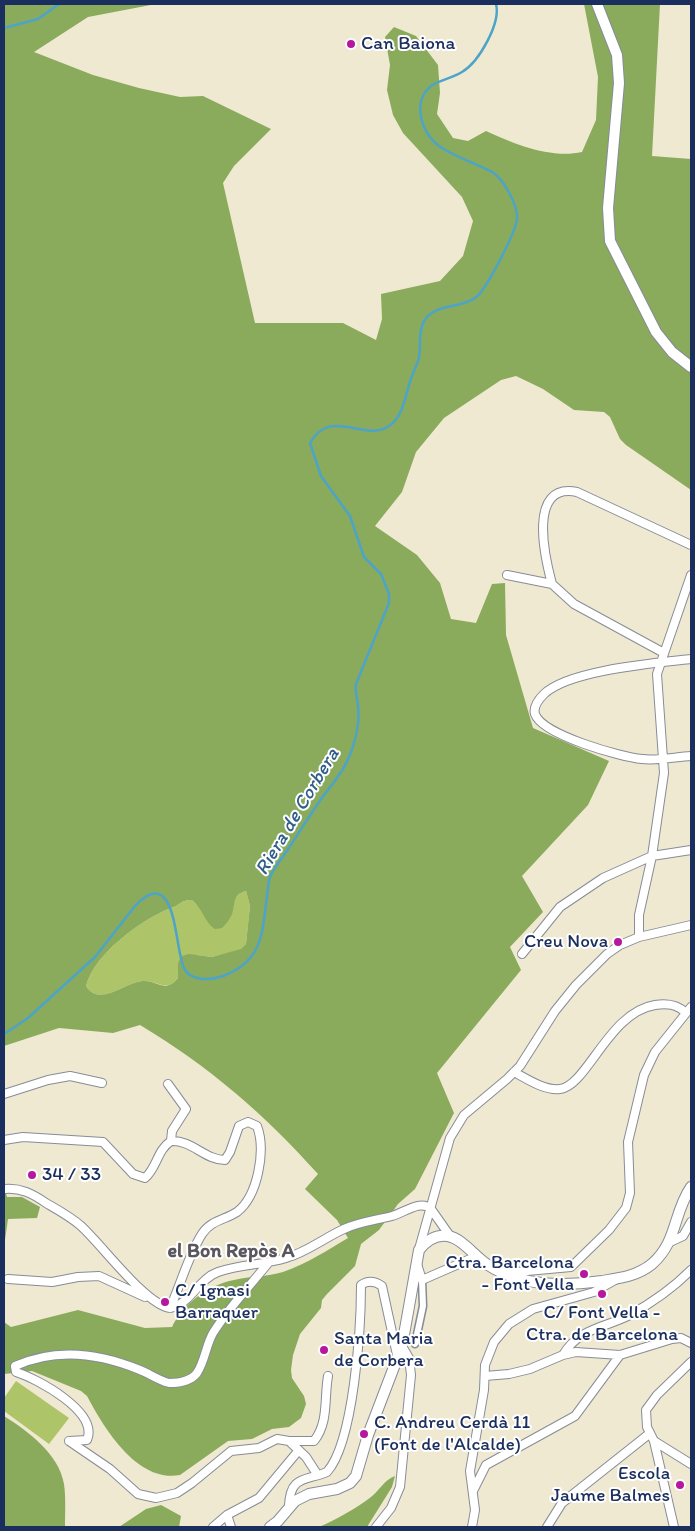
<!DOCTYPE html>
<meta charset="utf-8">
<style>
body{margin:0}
#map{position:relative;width:695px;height:1531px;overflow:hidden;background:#f0e9d1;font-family:Itim,sans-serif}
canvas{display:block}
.frame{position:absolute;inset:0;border:5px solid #1b2f5e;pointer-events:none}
</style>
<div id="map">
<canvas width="695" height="1531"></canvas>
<div class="frame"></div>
</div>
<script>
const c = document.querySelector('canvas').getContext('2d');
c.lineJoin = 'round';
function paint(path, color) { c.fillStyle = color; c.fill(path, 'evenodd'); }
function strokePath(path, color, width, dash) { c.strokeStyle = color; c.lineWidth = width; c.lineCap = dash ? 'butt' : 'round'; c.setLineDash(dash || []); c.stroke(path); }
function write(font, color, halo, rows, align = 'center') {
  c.font = font + ' Itim,sans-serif'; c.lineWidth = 4; c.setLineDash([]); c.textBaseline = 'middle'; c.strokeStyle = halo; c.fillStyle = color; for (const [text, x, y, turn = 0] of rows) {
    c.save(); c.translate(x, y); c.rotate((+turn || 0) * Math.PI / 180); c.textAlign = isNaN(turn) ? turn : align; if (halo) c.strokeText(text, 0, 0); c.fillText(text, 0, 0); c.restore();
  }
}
const green = new Path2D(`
 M246 891 250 906 246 944 241 950 212 957 196 955 178 963V978C166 993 158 980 143 981 124 982 100 1008 86 986 94 954 142 919 171 908 180 905 182 899 192 900L204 911 233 908C234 898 236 894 246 891Z
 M16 1381 69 1418 49 1444 4 1411V1398Z`);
const forest = new Path2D(`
 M4 4H156L88 17 34 52 93 75 139 88 180 97 203 96 271 129 234 166 223 183 255 323H343L376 340 382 319 381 294 440 281 463 256 473 221 462 197 403 133 393 115 387 90 390 65 385 37 394 27 416 36 438 65 440 93 437 114 453 138 468 141 486 131C514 144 551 159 582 152L596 120 598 77 584 4H660L652 156 691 159V490L626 445 620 439 610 417 604 412 574 410 543 389 516 376 501 380 444 418 416 452 402 492 375 526 417 555 440 583 451 619 476 623 492 584 505 583 506 635 533 728 609 761 588 805 522 876 543 912 510 947 521 970 437 1073 454 1113 415 1189 398 1204 379 1230 361 1244 355 1266 327 1294 322 1300 321 1308 300 1334 293 1355 291 1370 292 1378 304 1396 306 1404 301 1418 289 1427 272 1429 252 1439 228 1441 180 1475C137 1483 104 1428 87 1396L81 1391 32 1371 4 1374V1322L11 1327 78 1310 145 1328 172 1327C183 1304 208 1285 234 1280 250 1276 267 1277 283 1272 306 1264 328 1250 348 1238L337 1220 305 1189 318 1174C264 1114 210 1067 140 1025L113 1033 59 1028 4 1046ZM246 891 250 906 246 944 241 949 212 957 189 954 182 956 178 963V978C165 994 158 980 143 981 124 982 100 1008 86 986 94 954 142 919 171 908 180 905 182 899 192 900 203 909 205 923 215 929L222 928C226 924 230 919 232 914 236 902 232 895 246 891Z
 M4 1185 7 1197H22L40 1207 37 1218 8 1219 4 1247Z
 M4 1416C28 1431 59 1454 64 1484 66 1498 65 1513 65 1527H4Z
 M395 1476 392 1487 367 1527H319C337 1519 355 1509 371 1497 380 1490 384 1480 395 1476Z
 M161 1505 181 1516 179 1527H119L146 1509Z`);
const stream = new Path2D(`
 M4 28 38 19 59 4
 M4 1034 28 1018 95 957 135 906C179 860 174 955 185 970 193 982 212 980 223 976 263 961 262 934 267 896 268 890 268 883 270 877 273 869 281 860 286 852 299 833 311 813 324 795 333 783 344 771 349 757 356 740 360 724 358 706 357 697 355 693 356 684L389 603V594L381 574 364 557 350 516 321 476 310 443C331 406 364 443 389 426 404 416 405 395 411 379 413 372 417 365 419 358 421 346 418 331 424 321 435 303 460 309 475 298 486 291 516 231 517 219 518 205 504 181 494 173 477 164 458 158 442 148 423 137 410 103 431 86 439 80 453 78 462 72 479 62 501 23 496 4`);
const pedestrian = new Path2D(`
 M415 1344 423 1306 422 1280`);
const minor = new Path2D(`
 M507 575 552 584 574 604 664 653
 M552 584C545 558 527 482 577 492L691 545
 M691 659C656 663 569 670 544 694 539 699 533 707 535 714 542 735 621 757 642 759 657 761 675 757 691 756
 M639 937V915L652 856 664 773 657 674 691 575
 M522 954 560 907 603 878 652 856 691 850
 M514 1072C527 1079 545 1091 560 1089 587 1086 609 1012 655 1005 667 1003 677 1004 686 1013
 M168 1084 186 1109 172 1131 171 1141
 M4 1094 48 1080 70 1076 102 1083
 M4 1140 23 1137 103 1142 133 1174 145 1178C157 1168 157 1150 171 1141 192 1140 205 1160 225 1160L230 1152 239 1126 248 1122 257 1126C266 1150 258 1196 237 1212 225 1220 211 1220 202 1234 188 1256 181 1284 170 1308
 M4 1189C20 1187 33 1194 46 1203 58 1210 71 1217 81 1226 103 1246 145 1304 170 1308 191 1304 198 1279 218 1272 240 1264 264 1265 286 1258 307 1252 324 1238 344 1229 359 1222 377 1220 392 1216 404 1213 420 1199 431 1209L450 1236
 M670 1242 683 1236 691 1222
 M419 1249 450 1138 464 1115 507 1079 520 1066 555 1011 576 985 607 954 620 945 639 937 691 925
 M417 1264 422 1280 477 1256
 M505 1273 571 1267 609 1230 626 1208 630 1193 628 1142 644 1075 655 1052 691 1007
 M8 1279 52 1282 78 1277 99 1276 145 1297
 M563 1355C578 1329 603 1328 628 1316 652 1303 672 1289 691 1270
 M485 1376 509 1374 530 1369 563 1355 576 1352 620 1355 672 1339 681 1338 691 1343
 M69 1441 87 1440C99 1412 38 1379 16 1372L15 1366C57 1347 99 1353 140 1370 150 1374 158 1380 169 1383 178 1383 191 1381 197 1373 205 1361 206 1345 213 1333 229 1307 250 1286 269 1262
 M69 1441 110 1469 138 1494 156 1498 177 1493 192 1483 231 1451 259 1448 277 1439 289 1441
 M654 1441 691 1464
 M317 1474 306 1457 289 1441H314C329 1422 324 1398 328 1376
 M473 1491 486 1465 575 1416 620 1355
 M289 1506C290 1475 306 1481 327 1472 354 1442 361 1327 361 1285 368 1280 375 1281 382 1286L397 1355
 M213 1527 227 1515
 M231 1527 227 1515 259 1498 299 1450
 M376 1527 391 1508 400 1487 411 1375 409 1358 402 1346
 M472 1527 475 1510 470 1471 484 1390 485 1365 494 1342 509 1324 533 1309 594 1292 615 1280
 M547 1527 562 1503 649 1434
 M674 1527 654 1441 647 1427 646 1410 657 1395 691 1362`);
const tertiary = new Path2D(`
 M597 4 617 55 619 83 608 208 610 241 656 332 672 352 691 367
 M270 1527 278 1521 295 1501 309 1494 337 1489 350 1483 356 1476 368 1435 402 1346 419 1250C426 1241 435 1234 448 1236 463 1239 475 1257 488 1265 522 1287 563 1286 602 1281 621 1278 637 1276 652 1264 678 1241 673 1213 691 1187`);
const markers = [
 [351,44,5,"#b5179e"],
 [618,942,5,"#b5179e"],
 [32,1175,5,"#b5179e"],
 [584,1274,5,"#b5179e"],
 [602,1294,5,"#b5179e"],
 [165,1302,5,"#b5179e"],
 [324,1350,5,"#b5179e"],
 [364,1434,5,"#b5179e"],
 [680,1485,5,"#b5179e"]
];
const poiNames = [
 ["Can Baiona",361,44],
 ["Creu Nova",608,942,"right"],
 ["34 / 33",42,1175],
 ["Ctra. Barcelona",574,1263,"right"],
 ["- Font Vella",574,1285,"right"],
 ["C/ Ignasi",175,1291],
 ["Barraquer",175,1313],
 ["C/ Font Vella -",602,1313,"center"],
 ["Ctra. de Barcelona",602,1335,"center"],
 ["Santa Maria",334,1339],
 ["de Corbera",334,1361],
 ["C. Andreu Cerdà 11",374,1423],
 ["(Font de l'Alcalde)",374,1445],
 ["Escola",670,1474,"right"],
 ["Jaume Balmes",670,1496,"right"]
];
const waterNames = [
 ["Riera de Corbera",298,812,-59]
];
const neighbourhoodNames = [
 ["el Bon Repòs A",231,1252]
];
paint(green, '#adc468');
paint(forest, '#8aaa5c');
strokePath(stream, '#4ca4c9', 2.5);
strokePath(pedestrian, '#868c98', 9);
strokePath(minor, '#868c98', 10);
strokePath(tertiary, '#868c98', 12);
strokePath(pedestrian, '#fff', 6);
strokePath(minor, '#fff', 8);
strokePath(tertiary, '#fff', 10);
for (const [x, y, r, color] of markers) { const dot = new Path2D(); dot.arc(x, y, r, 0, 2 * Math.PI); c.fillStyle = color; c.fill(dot); strokePath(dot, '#fff', 2); }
write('19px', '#1b2f5e', '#fff', poiNames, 'left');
write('italic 20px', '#2f5e89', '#fff', waterNames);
write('bold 20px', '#59565e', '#fff', neighbourhoodNames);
</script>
